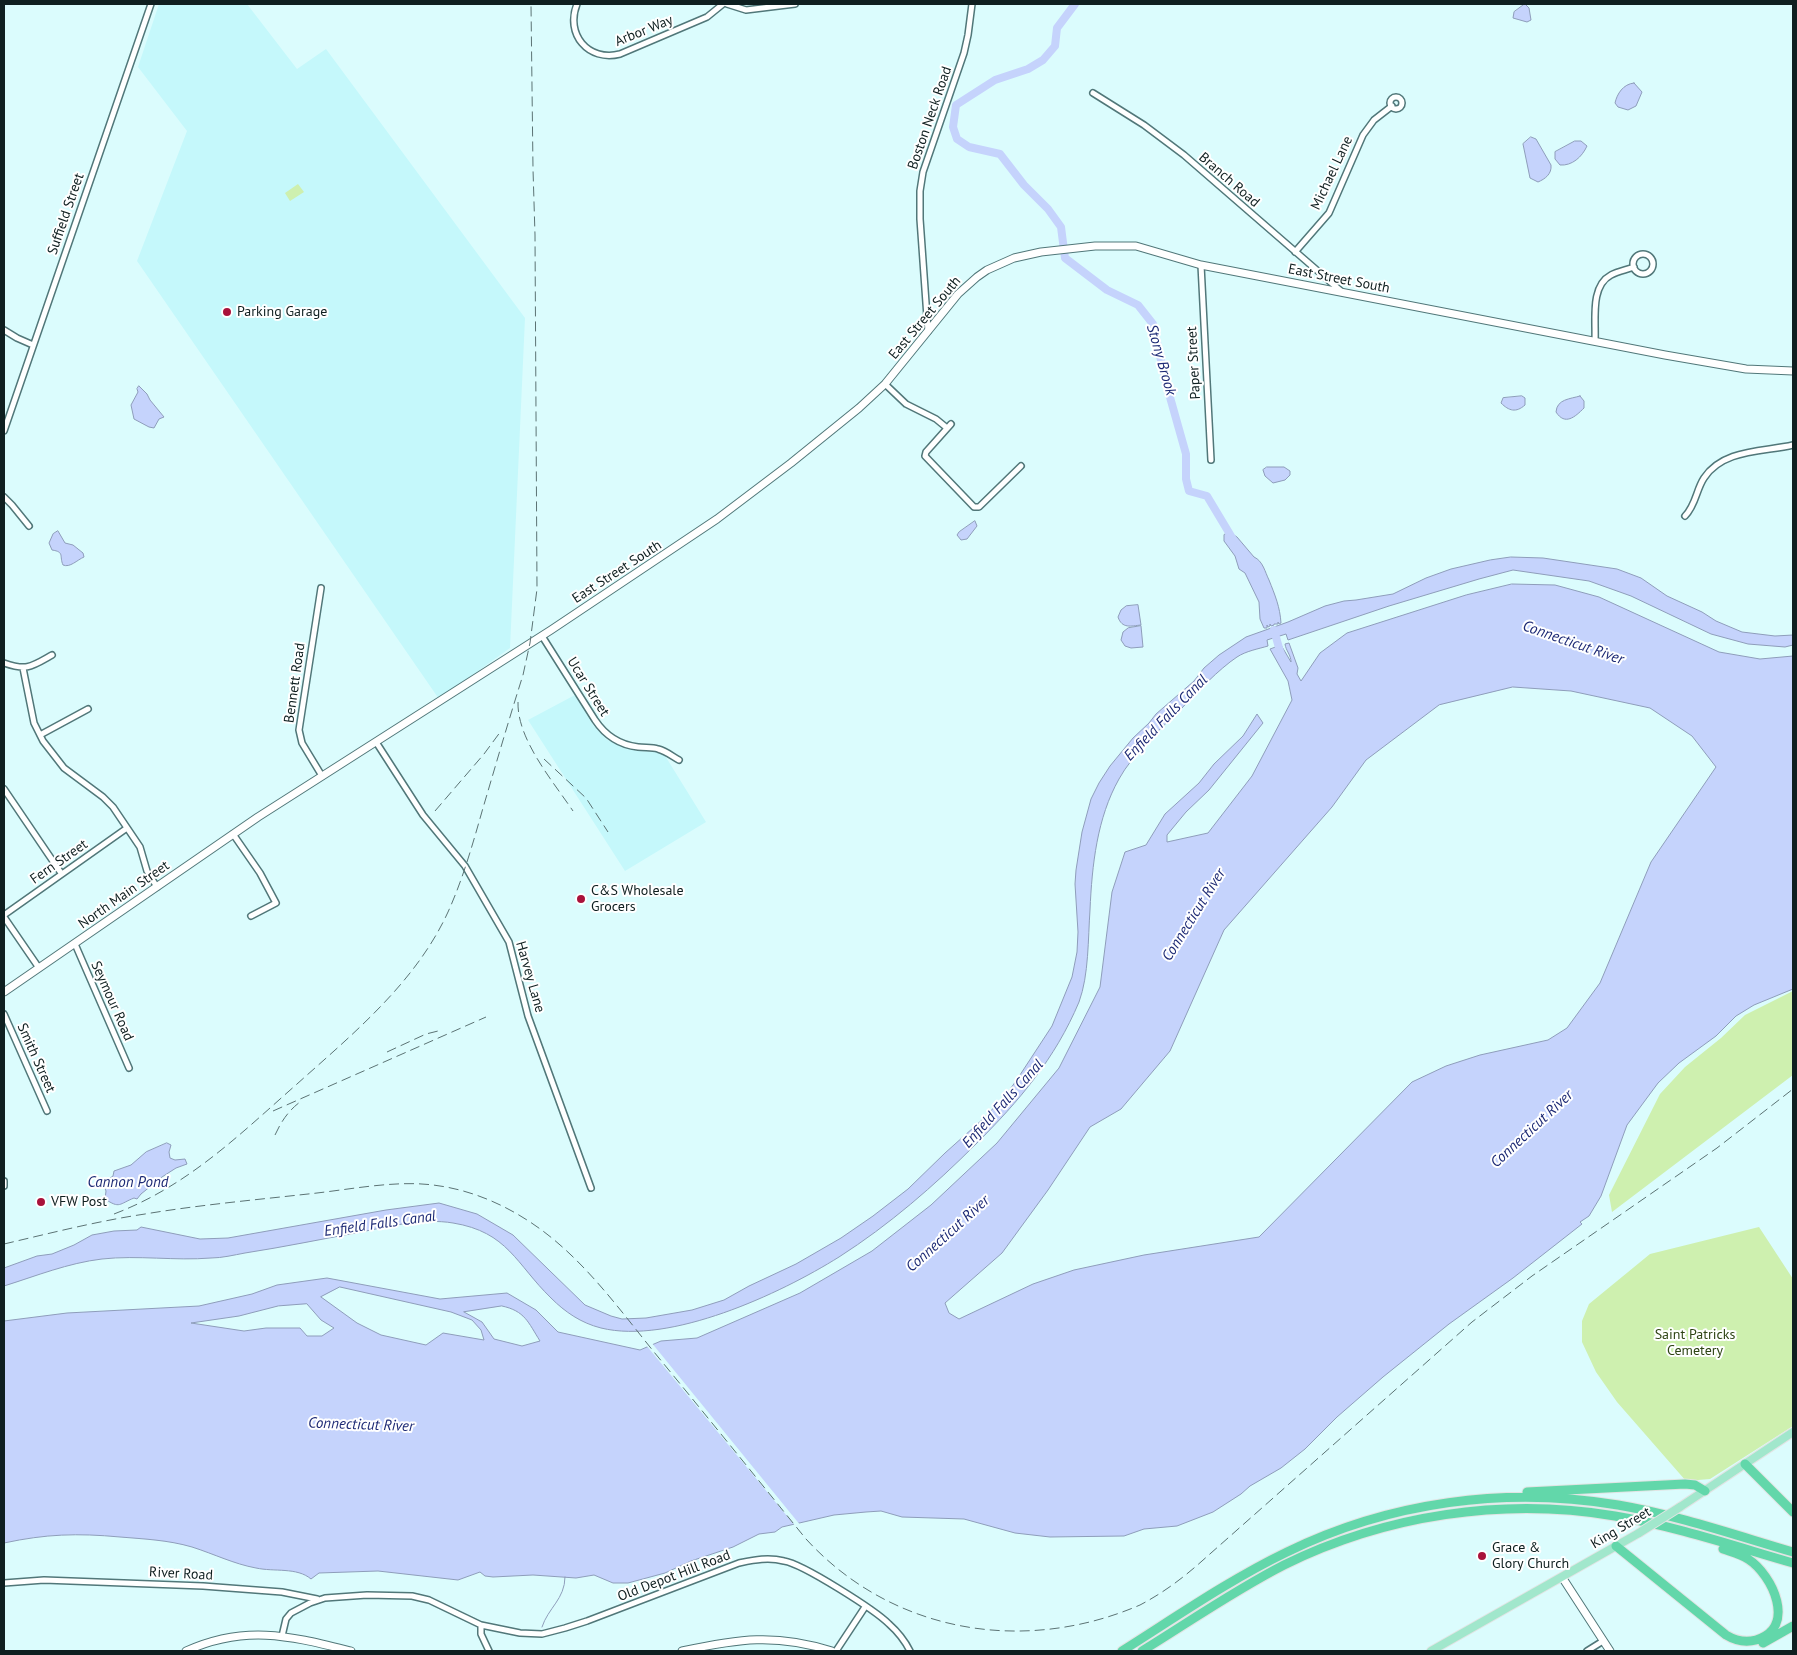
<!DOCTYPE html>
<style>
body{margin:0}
#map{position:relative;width:1797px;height:1655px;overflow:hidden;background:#dbfcfd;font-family:"PT Sans",sans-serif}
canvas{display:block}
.frame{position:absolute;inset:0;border:5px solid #0f1f20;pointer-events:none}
</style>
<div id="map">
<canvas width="1797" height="1655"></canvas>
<div class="frame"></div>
</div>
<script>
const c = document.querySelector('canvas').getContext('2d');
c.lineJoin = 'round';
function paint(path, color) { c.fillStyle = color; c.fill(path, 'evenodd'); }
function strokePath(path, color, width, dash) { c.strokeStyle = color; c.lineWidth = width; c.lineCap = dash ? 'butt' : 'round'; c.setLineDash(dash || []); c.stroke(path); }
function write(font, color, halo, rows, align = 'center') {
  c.font = font + ' "PT Sans",sans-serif'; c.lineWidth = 4; c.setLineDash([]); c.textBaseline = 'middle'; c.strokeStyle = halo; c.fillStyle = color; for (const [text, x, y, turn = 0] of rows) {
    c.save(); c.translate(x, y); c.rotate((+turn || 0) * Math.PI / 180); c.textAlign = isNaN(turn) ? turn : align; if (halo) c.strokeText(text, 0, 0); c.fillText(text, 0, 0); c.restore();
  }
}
const built = new Path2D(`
 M159 4H247L297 69 326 49 525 318 510 648 439 699 137 261 187 131 138 67Z
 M575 695 593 725 606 739 623 748 640 751 657 752 664 754 706 822 625 871 528 720Z`);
const green = new Path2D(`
 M298 184 304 192 290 201 285 193Z
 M1793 991V1075L1612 1212 1609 1195 1660 1094 1685 1067 1721 1038 1745 1015Z
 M1759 1227 1793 1279V1426L1710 1479 1686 1481 1617 1402 1596 1372 1582 1342V1321L1589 1304 1650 1254Z`);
const water = new Path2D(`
 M1525 4 1529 8 1531 20 1527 22 1513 18 1514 12Z
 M1634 83 1642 92 1636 106 1628 110 1618 107 1615 103C1617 94 1623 84 1634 83Z
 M1531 137 1536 139 1551 165C1552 174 1545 179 1538 182L1530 178 1523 144Z
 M1575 141H1581L1587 146C1582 157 1572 166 1560 165L1555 159V152Z
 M139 386 147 394 150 400 164 417 159 419 154 428 149 427 134 419 131 405 138 392 137 389Z
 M1522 396 1525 398V405C1516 413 1509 411 1501 403L1503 398Z
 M1580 396 1584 401V408C1575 417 1565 426 1556 412 1557 399 1570 399 1580 396Z
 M1267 467H1284L1290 471V475L1285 480 1273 483 1265 476 1263 470Z
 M975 521 977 526 967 539 961 540 957 535 959 532Z
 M58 531 65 543 73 545 83 553 84 557C77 560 70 568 63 565 59 556 65 552 52 550L49 543 53 534Z
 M1229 532 1237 537 1254 557C1263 561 1265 572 1269 580 1275 595 1280 607 1281 623L1279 624 1278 622V624H1274V625L1271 626 1270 624V626L1268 627 1267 625V628H1264L1260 619 1259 602 1245 573 1239 569 1235 556 1224 541V535Z
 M1511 557 1543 558 1617 569 1641 578 1667 596 1702 612 1716 621 1742 632 1775 636 1793 635V645L1785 647 1748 644 1711 634 1631 596 1589 581 1513 570 1479 579 1389 606 1288 640 1286 634 1267 640 1268 646C1258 649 1246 651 1237 657 1219 669 1196 693 1181 709 1161 728 1132 755 1119 779 1097 818 1092 865 1090 910 1088 938 1089 975 1079 1002 1055 1059 1019 1101 976 1144 934 1186 889 1225 839 1257 780 1294 670 1345 601 1328 581 1323 565 1312 551 1298 516 1264 508 1232 453 1223 423 1218 391 1226 361 1232 322 1239 284 1247 245 1253 234 1255 222 1258 211 1258 175 1261 138 1255 102 1259 68 1263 36 1276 4 1286V1268L37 1256 52 1254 74 1245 92 1235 114 1231 137 1230 141 1227 200 1239 228 1238 386 1210 439 1203 477 1214 513 1235 585 1305 611 1316 622 1319 646 1318 692 1310 724 1300 749 1286 796 1264 841 1238 873 1216 908 1189 945 1153 983 1119 1005 1096 1016 1081 1052 1026 1072 977 1077 952 1078 932 1075 884 1076 870 1082 832 1091 799 1099 783 1110 766 1133 738 1149 723 1156 714 1194 681 1204 668 1219 655 1246 637 1288 622 1325 606 1344 601 1356 600 1393 594 1426 578 1451 569 1490 560Z
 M1512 584 1555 585 1599 597 1719 652 1760 659 1793 656V989L1754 1005 1736 1016 1716 1036 1679 1063 1658 1083 1627 1125 1601 1196 1589 1216 1580 1222 1582 1224 1513 1278 1449 1324 1383 1377 1337 1417 1305 1449 1281 1468 1250 1486 1241 1494 1213 1512 1177 1526 1144 1529 1124 1536 1050 1537 1015 1533 964 1519 902 1517 881 1511 866 1512 834 1515 782 1527 775 1532 759 1534 733 1547 691 1561 665 1573 628 1583H613L594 1575 576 1578 533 1575 493 1577 485 1576 480 1572 458 1580 378 1571 319 1573 311 1579C297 1567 274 1572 256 1568 234 1564 214 1554 192 1547 168 1540 144 1539 120 1537 77 1533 46 1534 4 1543V1321L67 1313 199 1306 252 1294 277 1285 327 1278 440 1299 507 1293 536 1310 558 1332 640 1350 661 1341 697 1338 800 1293 872 1251 931 1205 997 1143 1059 1068 1100 987 1112 892 1125 852 1146 845 1165 814 1199 783 1214 764 1243 736 1257 714 1263 723 1209 790 1186 812 1167 835V842L1208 833 1252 776 1292 700 1288 681 1270 649 1281 645 1291 662C1291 655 1286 651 1285 644L1289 643 1298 668 1297 674 1301 681 1320 653 1347 633 1466 595ZM1513 687 1571 691 1650 708 1692 736 1716 767 1651 862 1600 983 1567 1028 1548 1040 1480 1055 1446 1066 1412 1082 1259 1237 1144 1255 1074 1270 1033 1284 959 1319 949 1313 945 1303 1002 1253 1048 1190 1090 1127 1121 1109 1170 1051 1224 930 1332 807 1366 760 1439 705ZM340 1287 451 1312 472 1320 481 1330 484 1340 443 1333 426 1345 381 1335 357 1323 321 1297ZM307 1304 321 1320 334 1328 322 1336H307L300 1328H266L244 1331 191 1323 239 1316 278 1306ZM502 1306C525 1311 528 1322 540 1341L522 1346 494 1339 482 1322 464 1312Z
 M1138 605 1141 625C1131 626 1122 629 1118 617L1121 610 1126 606Z
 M1141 626 1143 647 1131 648 1125 646 1121 640 1123 632 1128 628Z
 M167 1143 171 1145 169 1152 170 1158 175 1160 185 1159 187 1164 176 1168 162 1177 141 1194 137 1199 134 1198C119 1204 120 1209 105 1199L106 1191 103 1183 113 1176 114 1171 131 1165 146 1152Z`);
const pier = new Path2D(`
 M651 1342 801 1526 796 1527 646 1345Z`);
const stream = new Path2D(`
 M542 1627C548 1608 565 1599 565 1577`);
const river = new Path2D(`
 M1075 4 1057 28 1055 46 1043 60 1028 69 995 80 956 105 953 127 957 139 969 147 1000 154 1024 185 1048 209 1061 227 1065 258 1107 290 1138 305 1153 324 1166 383 1186 454V479L1189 491 1207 496 1234 541
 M1274 630 1281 655`);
const street = new Path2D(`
 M577 4C565 34 588 62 620 54L707 17 723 4
 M727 4 746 10 795 4
 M1093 93 1144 125 1184 155 1342 292
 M1390 103a6 6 0 1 1 12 0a6 6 0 1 1-12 0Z
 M1295 252 1329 213 1363 135 1374 120 1392 106
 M1633 264a10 10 0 1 1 20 0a10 10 0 1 1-20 0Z
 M1201 265 1211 460
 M4 330 17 338 33 345
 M928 331 920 219V191L923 172 964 53 968 35 972 4
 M1595 340C1596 320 1590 286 1611 275 1618 271 1626 270 1634 267
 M885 384 906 404 936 419 947 428
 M951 424 926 452 925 456 974 507H979L1021 466
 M4 431 151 4
 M4 497 12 505 29 526
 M1685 516C1696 505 1696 490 1704 478 1723 449 1763 452 1793 445
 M321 588 299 730 302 743 322 776
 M542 636 595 720C605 735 620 745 638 747 645 748 652 747 658 749 666 751 672 756 679 760
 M4 663C27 671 31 667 52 655
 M23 668 34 723 43 741 64 768 103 797 113 807 140 847 147 871 157 887
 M40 735 88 709
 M376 742 423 815 465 866 509 942 528 1016 591 1188
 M4 789 61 873
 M233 834 260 873 276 903 251 916
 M4 915 127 828
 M4 917 39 968
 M75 944 129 1068
 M4 1014 47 1111
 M4 1181V1186
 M4 1583 44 1580 203 1586 282 1592 317 1599
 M481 1625V1634L489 1651
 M282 1636 286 1619 291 1613 310 1603 325 1598 367 1595 412 1596 429 1600 481 1625 520 1633 542 1634 565 1628 587 1621 739 1563C754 1560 768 1557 784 1561 803 1564 875 1610 889 1624 898 1632 905 1641 910 1651
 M836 1651 865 1607
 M1587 1651 1603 1641`);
const secondary = new Path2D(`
 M4 992 258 817 551 630 717 519 791 463 859 408 885 384 958 294 977 277 987 270 1014 258 1041 252 1095 246H1136L1201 265 1665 355 1746 369 1793 371
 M1562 1577 1610 1651
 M186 1651C246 1624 290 1636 351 1651
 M682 1651C738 1639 775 1633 832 1651`);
const primary = new Path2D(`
 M1680 1507 1793 1432
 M1431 1651 1639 1533`);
const highway = new Path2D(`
 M1745 1464 1793 1512
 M1527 1492 1685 1484 1695 1485 1705 1491
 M1616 1546 1726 1635C1736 1641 1745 1643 1756 1640 1797 1628 1773 1575 1748 1559 1741 1554 1732 1552 1723 1549
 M1763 1643 1793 1626
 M1122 1651C1176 1617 1229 1580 1287 1552 1389 1502 1506 1486 1618 1505 1677 1515 1735 1535 1793 1552
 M1142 1651C1189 1622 1235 1590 1284 1565 1385 1515 1503 1497 1615 1516 1675 1526 1734 1546 1793 1563`);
const rail = new Path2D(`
 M518 702C517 739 552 780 573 811
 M544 759 586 798 608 832
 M435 811 484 754 501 731
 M387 1052 426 1034 442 1030
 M273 1111 486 1017
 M275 1135C281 1122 288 1111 300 1102
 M114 1214C188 1186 239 1135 297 1084 354 1033 416 982 448 912 463 879 473 843 483 808 496 764 509 719 523 675L530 643 537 589 535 235 533 169 531 4
 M4 1244C51 1233 98 1221 145 1214 199 1205 254 1200 308 1194 348 1190 394 1180 433 1185 467 1189 499 1202 527 1220 579 1253 616 1305 654 1352 705 1414 755 1476 806 1539 892 1633 1024 1655 1140 1605 1163 1593 1183 1578 1202 1561L1472 1322 1532 1276 1717 1148 1793 1089`);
const primaryBridge = new Path2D(`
 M1639 1533 1680 1507`);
const markers = [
 [227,312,5,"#a9123b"],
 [581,899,5,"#a9123b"],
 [41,1202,5,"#a9123b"],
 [1482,1556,5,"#a9123b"]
];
const streetNames = [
 ["Arbor Way",644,31,-22],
 ["Boston Neck Road",930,118,-71],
 ["Michael Lane",1332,173,-65],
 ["Branch Road",1229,180,41],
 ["Suffield Street",66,214,-71],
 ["East Street South",1339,279,11],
 ["East Street South",925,318,-50],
 ["Paper Street",1194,363,-93],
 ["East Street South",617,572,-33],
 ["Bennett Road",295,683,-82],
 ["Ucar Street",588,687,58],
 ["Fern Street",59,862,-35],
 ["North Main Street",124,895,-35],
 ["Harvey Lane",530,977,74],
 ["Seymour Road",112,1001,66],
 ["Smith Street",36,1058,66],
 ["King Street",1621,1528,-31],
 ["River Road",181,1574,3],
 ["Old Depot Hill Road",674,1576,-21]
];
const poiNames = [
 ["Parking Garage",237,312],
 ["C&S Wholesale",591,891],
 ["Grocers",591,907],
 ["VFW Post",51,1202],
 ["Grace &",1492,1548],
 ["Glory Church",1492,1564]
];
const parkNames = [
 ["Saint Patricks",1695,1335],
 ["Cemetery",1695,1351]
];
const waterNames = [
 ["Stony Brook",1161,360,74],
 ["Connecticut River",1573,643,19],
 ["Enfield Falls Canal",1166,718,-46],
 ["Connecticut River",1194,915,-58],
 ["Enfield Falls Canal",1003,1104,-48],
 ["Connecticut River",1532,1129,-43],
 ["Cannon Pond",128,1183],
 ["Enfield Falls Canal",380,1224,-8],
 ["Connecticut River",948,1234,-42],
 ["Connecticut River",361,1425,2]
];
paint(built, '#c5f8fb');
paint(green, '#cef0af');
paint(water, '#c5d3fc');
strokePath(water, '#8e9dba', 1);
paint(pier, '#dbfcfd');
strokePath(stream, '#8e9dba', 1);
strokePath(river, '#c5d3fc', 8);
strokePath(street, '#517779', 8);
strokePath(secondary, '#517779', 9);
strokePath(primary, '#e2e4e4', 10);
strokePath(highway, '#e2e4e4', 11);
strokePath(street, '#fff', 5);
strokePath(secondary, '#fff', 7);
strokePath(primary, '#a1e7cc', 8);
strokePath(highway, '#62d7aa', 9);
strokePath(rail, '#5b7273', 1, [10, 5]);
strokePath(primaryBridge, '#e2e4e4', 10, []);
strokePath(primaryBridge, '#a1e7cc', 8);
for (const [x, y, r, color] of markers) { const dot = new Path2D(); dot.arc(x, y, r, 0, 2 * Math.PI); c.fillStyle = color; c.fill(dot); strokePath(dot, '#fff', 2); }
write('14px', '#0f1f20', '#fff', streetNames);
write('14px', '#0f1f20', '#fff', poiNames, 'left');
write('14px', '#2e4414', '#fff', parkNames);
write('italic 15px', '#1d2a75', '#fff', waterNames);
</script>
